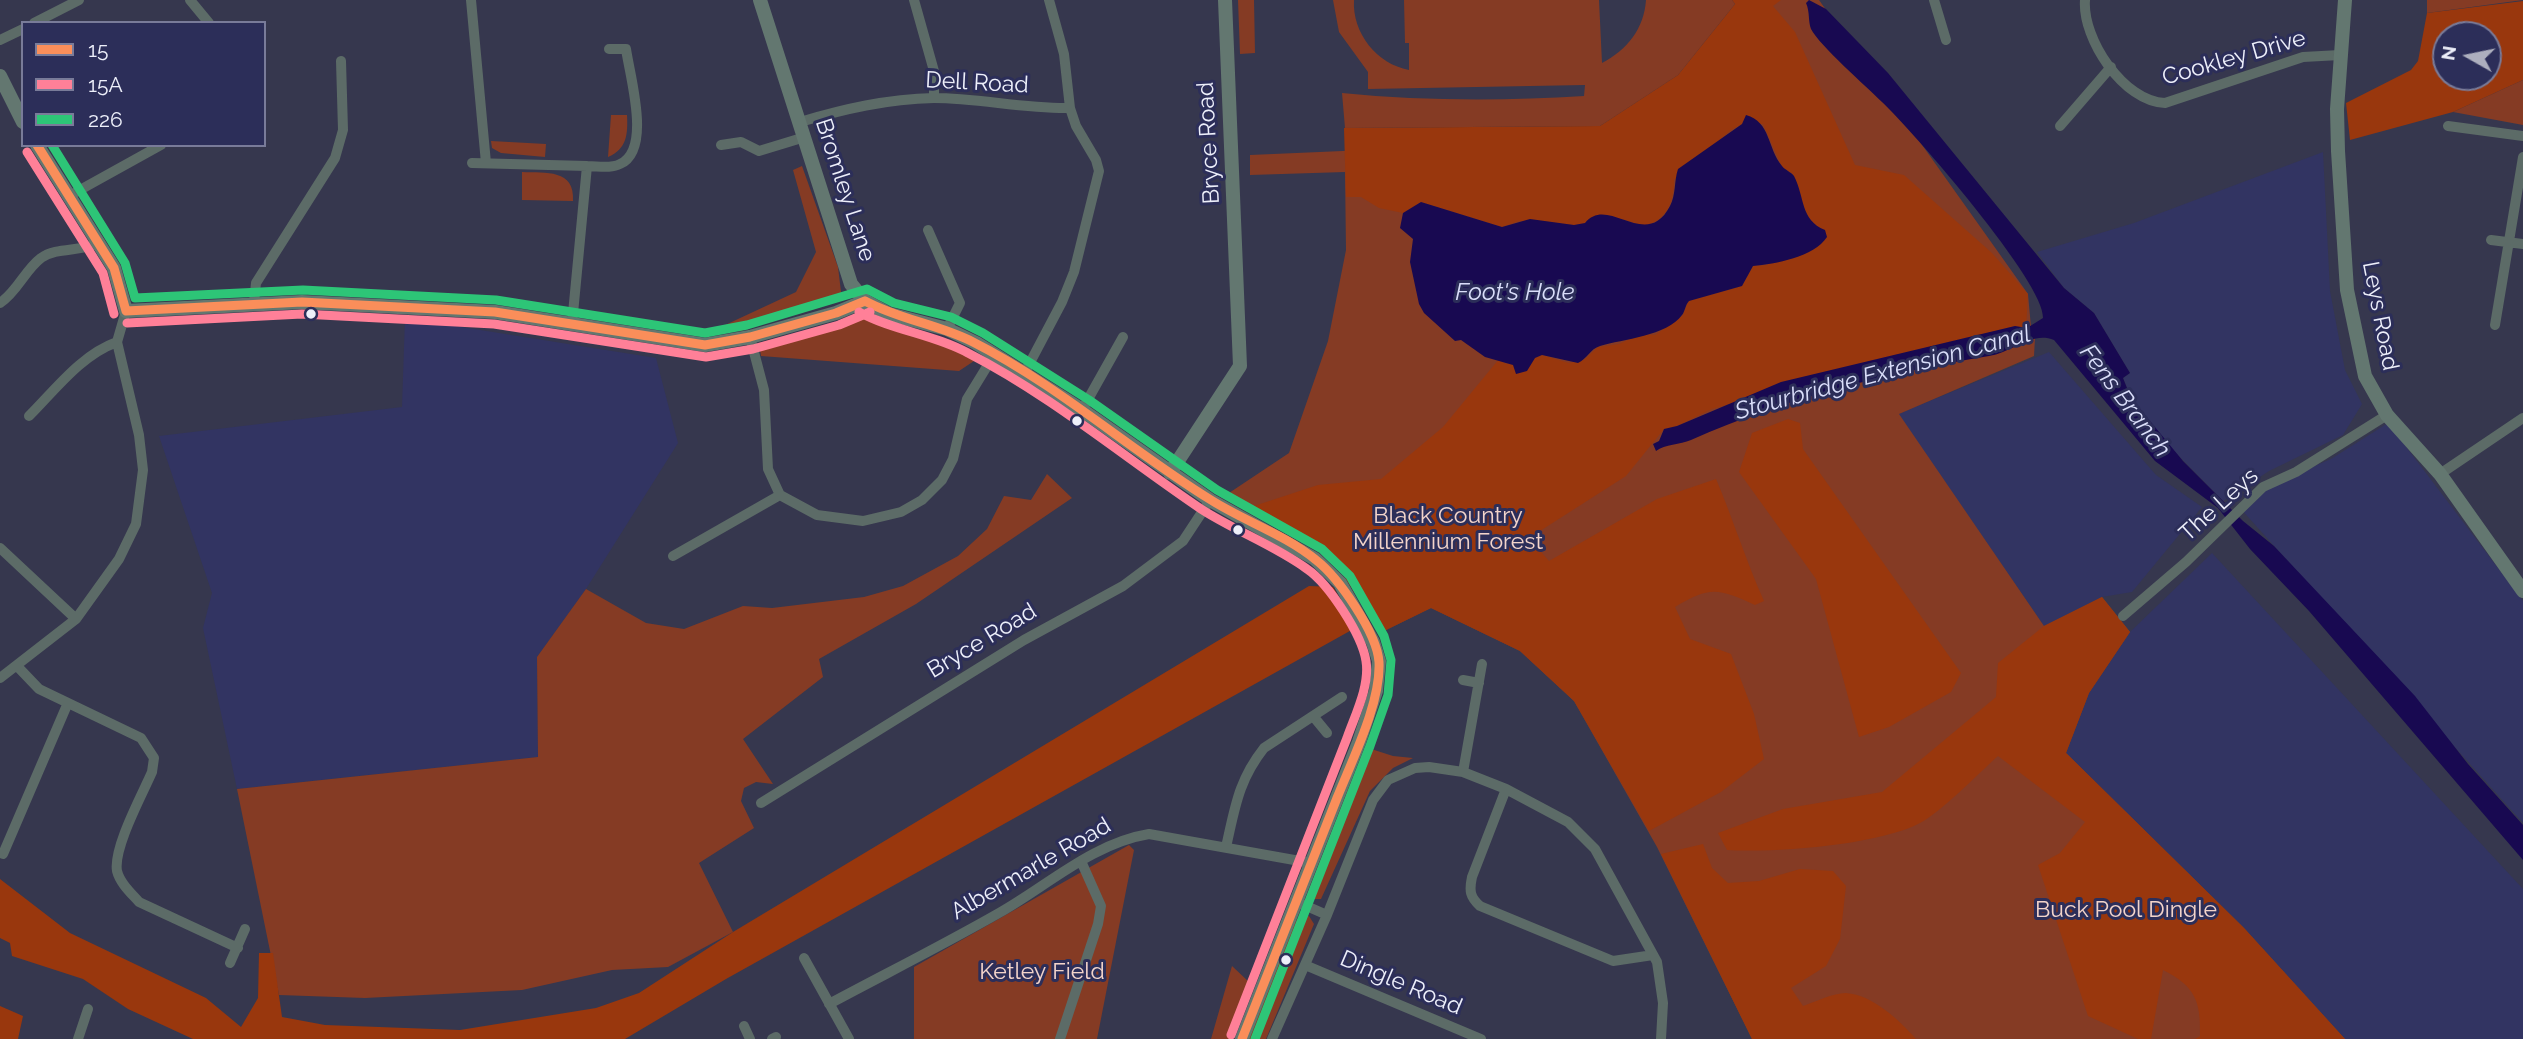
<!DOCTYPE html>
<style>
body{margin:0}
#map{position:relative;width:2523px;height:1039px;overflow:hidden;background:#36374e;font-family:Raleway,sans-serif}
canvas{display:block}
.legend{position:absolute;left:21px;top:21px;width:245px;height:126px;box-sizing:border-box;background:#2c2e59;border:2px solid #797b99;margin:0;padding:9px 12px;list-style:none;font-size:21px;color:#edeffa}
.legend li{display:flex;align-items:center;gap:14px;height:35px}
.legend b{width:35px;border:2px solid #797b99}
.north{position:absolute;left:2432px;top:21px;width:70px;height:70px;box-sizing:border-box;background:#2c2e59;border:2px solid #797b99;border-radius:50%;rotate:279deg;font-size:19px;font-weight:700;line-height:28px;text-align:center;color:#edeffa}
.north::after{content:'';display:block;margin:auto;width:24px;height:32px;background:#adafbe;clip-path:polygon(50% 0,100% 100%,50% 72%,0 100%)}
</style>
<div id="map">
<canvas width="2523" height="1039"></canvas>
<ul class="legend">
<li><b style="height:9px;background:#fa8e5a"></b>15</li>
<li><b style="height:9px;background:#ff8098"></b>15A</li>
<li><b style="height:9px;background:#2dc577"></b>226</li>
</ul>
<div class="north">N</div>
</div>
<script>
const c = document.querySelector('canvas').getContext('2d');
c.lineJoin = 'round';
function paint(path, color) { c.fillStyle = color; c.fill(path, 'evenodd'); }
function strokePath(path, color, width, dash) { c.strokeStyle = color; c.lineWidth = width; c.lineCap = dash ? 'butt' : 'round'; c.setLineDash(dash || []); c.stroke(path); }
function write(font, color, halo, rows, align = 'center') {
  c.font = font + ' Raleway,sans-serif'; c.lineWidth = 6; c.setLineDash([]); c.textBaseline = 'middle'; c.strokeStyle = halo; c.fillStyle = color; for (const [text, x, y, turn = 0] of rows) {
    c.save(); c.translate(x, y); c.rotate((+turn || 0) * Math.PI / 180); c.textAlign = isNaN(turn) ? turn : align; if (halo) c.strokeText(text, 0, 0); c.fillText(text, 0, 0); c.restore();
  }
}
const built = new Path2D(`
 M2323 152 2330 291 2345 370 2362 404 2343 435 2269 471 2223 501 2174 451 2131 398 2123 378 2130 373 2094 313 2064 288 2037 252 2134 223Z
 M405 318 656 358 678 443 586 589 537 657 538 757 237 789 203 628 212 593 159 436 402 407Z
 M2049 352 2156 475 2202 507 2132 592 2102 597 2044 626 1898 414Z
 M2388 423 2523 601V823L2240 508 2268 486 2331 459Z
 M2212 553 2523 889V1039H2345L2244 928 2066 753 2089 693 2130 632Z`);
const green = new Path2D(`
 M1238 0H1254L1255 53 1240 54Z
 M1333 0H1354C1352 33 1377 64 1409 70V43H1405L1404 0H1599L1602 63C1627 50 1644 29 1646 0H1732L1735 4 1678 75 1600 126 1345 128 1342 93C1423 101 1503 101 1584 96L1585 85 1368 89V72L1339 32Z
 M1778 0H1819L2028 294 2032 338H2035L2034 356 1899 414 2044 626 2102 597 2130 632 2089 693 2066 753 2244 928 2345 1039H1752L1657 847 1574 701 1520 651 1431 608 1384 631 1371 618 1332 557 1229 493 1289 453 1328 341 1346 250 1345 172 1250 175V155L1644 138Z
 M2427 0H2523L2427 13Z
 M2523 80V125L2453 112Z
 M611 115H627C628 134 627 149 608 157Z
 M491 141 546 144 545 157 501 153 492 148Z
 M802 166 838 267 842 300 740 331 723 326 796 292 816 252 793 170Z
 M522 172C546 173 575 169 573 201L522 200Z
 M859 316 966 352 974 361 959 371 761 356 759 343Z
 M1047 474 1072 498 916 604 819 659 823 677 743 739 773 784 756 782 744 788 741 801 754 828 699 863 733 932 668 967 612 970 522 990 365 998 279 995 237 789 538 757 537 657 586 589 646 623 684 629 743 606 772 608 864 597 903 586 958 556 987 529 1004 496 1031 500Z
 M1365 747 1393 756 1413 758 1393 768 1370 791 1321 899H1313L1308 892Z
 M1129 845 1134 850 1097 1039H914V967Z
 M1309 916 1314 924 1266 1039H1249L1292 927 1299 917Z
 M1232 966 1250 983 1230 1039H1211Z`);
const forest = new Path2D(`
 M1732 0H1781L1773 6 1795 32 1855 165 1904 175 1992 253 2028 294 2026 328 2015 326 1992 332 1712 409 1677 426 1664 429 1626 476 1529 538 1549 561 1657 499 1716 479C1733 519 1746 561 1764 601L1755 605C1718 588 1710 586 1675 607L1690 639 1731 654 1754 714 1764 759 1721 792 1649 831 1574 701 1520 651 1431 608 1384 631 1371 618 1332 557 1251 507 1318 485 1381 479 1443 427 1499 359 1506 364 1542 355 1569 363 1584 360 1598 347 1619 344 1641 334 1655 335 1683 315 1688 301 1742 286 1753 266 1767 265 1814 226 1808 218 1793 174 1782 167 1763 124H1742L1731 130 1674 180C1674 202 1667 220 1644 226L1622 219 1574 225 1519 221 1502 227 1421 202 1403 213 1379 208 1361 197H1346L1344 128 1600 126 1678 75 1735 4Z
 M2523 1V80L2453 112 2350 140 2346 103 2411 70 2418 61 2427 13ZM2446 35H2488V77H2446Z
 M1788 419 1800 423 1803 449 1961 673 1951 692 1889 727 1859 737 1816 579 1739 472 1752 433Z
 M1309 586 1333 587 1357 627 726 979 625 1039H193L128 1009 83 979 12 956 10 943 0 938V879L70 933 206 998 241 1027 258 998 259 953H273L282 1017 325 1025 460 1030 596 1008 639 993 733 932Z
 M2102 597 2130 632 2089 693 2066 753 2244 928 2345 1039H2195L2200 1036C2201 1001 2195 986 2163 970L2151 1039H2138L2088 1016 2038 865 2060 853 2085 822 1998 756C1978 774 1941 812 1920 823 1879 845 1774 853 1727 850L1718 833 1783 809 1882 792 1996 697 1998 663 2044 626Z
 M1703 844 1712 868 1728 883 1759 881 1800 869 1833 871 1846 886 1840 939 1826 966 1791 988 1803 1006C1815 1002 1833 993 1846 993 1873 995 1899 1020 1916 1039H1752L1661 854Z
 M0 1006 23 1016 18 1039H0Z`);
const water = new Path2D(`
 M1809 0 1826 9 1888 73 2064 288 2094 313 2130 373 2123 378 2131 398 2183 461 2243 521 2274 546 2415 696 2468 764 2523 825V860L2309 611 2250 549 2218 508 2155 461 2054 340C2031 331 2012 353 1989 356 1887 373 1786 398 1691 440 1680 445 1665 444 1656 451L1653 444 1659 441 1664 429 1677 426 1781 382 2015 326 2027 328 2043 318C2046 284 1912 130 1882 102 1867 87 1819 45 1811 29 1808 21 1810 12 1806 3Z
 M1746 115C1771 122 1767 148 1782 166 1785 170 1791 172 1794 176 1805 197 1800 220 1825 230L1827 237C1814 257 1775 264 1753 266L1742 286 1689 301C1685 305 1685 312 1682 315 1667 336 1623 339 1600 346 1590 349 1587 359 1578 363L1542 355 1535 358 1527 371 1516 374 1513 365 1485 357 1461 340 1455 341 1424 313 1419 304 1410 262 1413 239 1400 228 1403 213 1421 202 1502 227 1530 219 1574 225 1585 223C1608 194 1646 252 1670 206 1676 195 1674 181 1678 169L1742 124Z`);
const street = new Path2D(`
 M190 0 209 23
 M471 0 486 163
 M914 0 934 71V98
 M1934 0 1946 40
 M2085 0C2082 39 2124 102 2165 103L2303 57 2340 55
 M34 23 79 0
 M0 40 23 29
 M800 122C844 109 887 99 934 98 979 98 1024 109 1070 108
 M2060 126 2111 67
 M2448 126 2523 136
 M721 145 741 142 759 151 805 137
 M472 163 587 166
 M69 196 161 145
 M928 230 960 303 947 329
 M2491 240 2523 244
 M254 302 256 283 335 158 343 130 341 61
 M0 303C17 292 25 270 41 258 57 247 79 252 100 243
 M572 324 587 166C598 166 611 169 620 164 652 150 630 77 626 49H609
 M2495 325 2523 157
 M750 337 764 390 768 469 780 495 817 515 863 521 901 512 922 500 942 480 953 459 967 399 994 355
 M1024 374 1062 302 1074 272 1099 171 1096 160 1076 126 1070 108 1064 54 1049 0
 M1082 410 1123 337
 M29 416C56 389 81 355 117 342
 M2440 474 2523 418
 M0 548 76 619
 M673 556 780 495
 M2123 616 2186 562 2263 487 2296 472 2387 415
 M17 666 39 689 141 738 154 758 152 772C142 795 113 848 117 871 120 883 131 893 139 902L238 948
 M0 678 76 619 119 559 136 524 143 470 139 435 117 342 126 311
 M1463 680 1479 683
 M1313 716 1327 733
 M1463 772 1482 664
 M1506 789 1472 877C1469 891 1470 897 1480 906L1613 961 1653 955
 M761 803 1024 640 1123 586 1183 541 1210 500
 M1226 847C1235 808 1238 781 1264 748L1342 697
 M3 854 67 705
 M1295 901 1327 915
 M804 958 849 1039
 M230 963 245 929
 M1305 965 1481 1039
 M829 1004C885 974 943 945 999 913 1047 886 1093 843 1149 834L1311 863
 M744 1026 750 1039
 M78 1039 88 1009
 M772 1039 776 1037
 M1060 1039 1098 924 1101 906 1081 861
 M1272 1039 1327 915 1373 800 1388 780 1415 768 1429 767 1463 772 1506 789 1568 822 1595 849 1657 962 1663 1003 1661 1039`);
const secondary = new Path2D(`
 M760 0 851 284 865 301 889 314 947 329 976 343 1082 410 1210 500 1315 559 1340 583 1373 642 1379 661 1376 691 1359 742 1242 1039
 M2345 0 2337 109 2338 151 2347 290 2365 376 2387 415 2440 474 2523 591
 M0 76 23 122
 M37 145 114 268 126 311 302 302 495 312 705 345 750 337 836 313 865 301
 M1170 473 1240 366 1225 0`);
const bus1 = new Path2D(`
 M37 145 114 268 126 311
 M865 301C900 320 938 324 973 342 1058 385 1130 450 1211 500 1244 521 1286 535 1316 560 1339 578 1377 633 1379 662 1381 703 1352 760 1337 798 1305 878 1274 959 1242 1039
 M126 311 302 302 495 312 705 345 750 337 836 313 865 301`);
const bus2 = new Path2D(`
 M27 152 103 273 114 314
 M859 312C894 331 933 334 968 353 1050 395 1124 457 1201 509 1235 531 1274 545 1307 569 1329 584 1362 635 1366 661 1370 686 1355 715 1347 738L1231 1035
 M127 323 302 314 494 324 706 357 753 349 839 325 870 312`);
const bus3 = new Path2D(`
 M52 145 125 263 135 298 303 290 496 300 705 333 747 325 867 289 894 303 951 317 983 333 1089 400 1217 490 1322 549 1350 576 1384 636 1391 660 1388 695 1370 746 1255 1039`);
const markers = [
 [311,314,6,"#edeffa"],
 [1077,421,6,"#edeffa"],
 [1238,530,6,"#edeffa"],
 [1286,960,6,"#edeffa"]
];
const streetNames = [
 ["Cookley Drive",2234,58,-16],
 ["Dell Road",977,83,3],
 ["Bryce Road",1209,143,-93],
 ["Bromley Lane",845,190,72],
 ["Leys Road",2380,316,79],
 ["The Leys",2219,505,-42],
 ["Bryce Road",982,641,-31],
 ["Albermarle Road",1031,869,-30],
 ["Dingle Road",1401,983,23]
];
const parkNames = [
 ["Black Country",1448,516],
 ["Millennium Forest",1448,542],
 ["Buck Pool Dingle",2126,910],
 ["Ketley Field",1042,972]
];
const waterNames = [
 ["Foot's Hole",1515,293],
 ["Stourbridge Extension Canal",1883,373,-15],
 ["Fens Branch",2125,401,53]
];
paint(built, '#323462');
paint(green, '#853b24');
paint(forest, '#99370d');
paint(water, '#180951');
strokePath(street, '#5c6b67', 10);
strokePath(secondary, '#637770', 14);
strokePath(bus1, '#fa8e5a', 9);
strokePath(bus2, '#ff8098', 9);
strokePath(bus3, '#2dc577', 9);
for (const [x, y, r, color] of markers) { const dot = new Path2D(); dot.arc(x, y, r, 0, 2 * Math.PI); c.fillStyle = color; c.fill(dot); strokePath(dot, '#2c2e59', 2.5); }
write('23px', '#edeffa', '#2c2e59', streetNames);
write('23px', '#f3d4ca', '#2c2e59', parkNames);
write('italic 24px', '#dadefa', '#2c2e59', waterNames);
</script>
